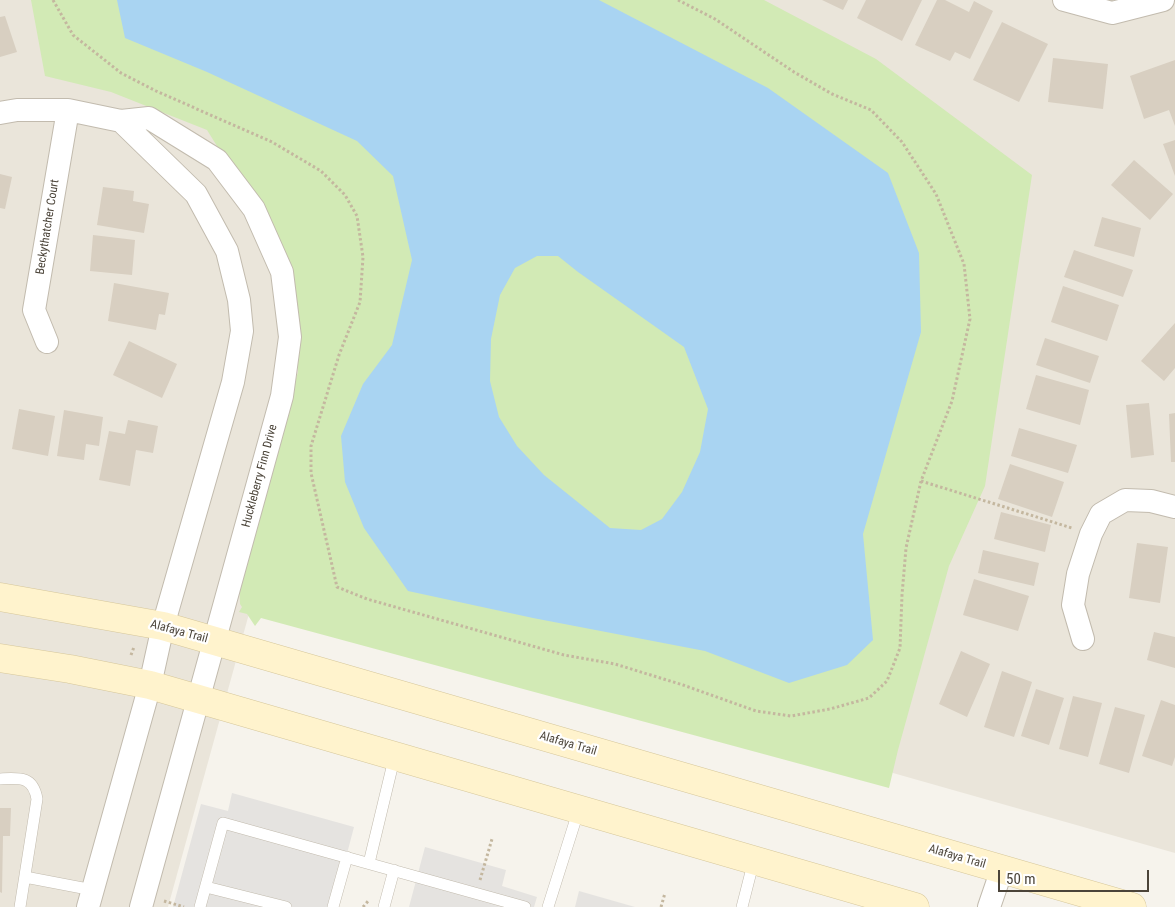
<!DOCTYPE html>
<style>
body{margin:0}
#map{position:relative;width:1175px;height:907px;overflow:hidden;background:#f6f3ec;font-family:"Roboto Condensed",sans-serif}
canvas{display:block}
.scale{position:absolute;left:998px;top:870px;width:151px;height:22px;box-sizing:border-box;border:2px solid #4b4439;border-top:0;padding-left:6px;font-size:15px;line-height:18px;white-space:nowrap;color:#4b4439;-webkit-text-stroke:4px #fff;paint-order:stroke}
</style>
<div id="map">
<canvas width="1175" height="907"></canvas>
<div class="scale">50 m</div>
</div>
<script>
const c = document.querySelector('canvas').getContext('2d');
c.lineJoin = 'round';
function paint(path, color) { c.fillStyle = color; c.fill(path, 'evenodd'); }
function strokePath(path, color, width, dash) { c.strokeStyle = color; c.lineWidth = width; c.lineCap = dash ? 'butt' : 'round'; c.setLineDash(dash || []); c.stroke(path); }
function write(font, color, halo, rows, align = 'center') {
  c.font = font + ' "Roboto Condensed",sans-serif'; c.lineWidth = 4.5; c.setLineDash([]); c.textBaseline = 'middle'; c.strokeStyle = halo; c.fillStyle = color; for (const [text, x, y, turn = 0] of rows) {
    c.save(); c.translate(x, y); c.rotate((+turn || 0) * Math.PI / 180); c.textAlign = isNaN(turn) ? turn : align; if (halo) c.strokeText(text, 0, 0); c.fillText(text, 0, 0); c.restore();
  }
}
const residential = new Path2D(`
 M0 0H1175V853L255 592 168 907H0Z`);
const green = new Path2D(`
 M31 0H764L876 59 1032 175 985 486 949 566 898 750 889 788 261 618 255 626 247 614 239 612 242 607 240 604 239 577 298 372 292 266 207 130 111 92 45 76Z`);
const parking = new Path2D(`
 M232 793 354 827 333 907H173L201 804 228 811Z
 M425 847 506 870 502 886 537 897 534 907H409Z
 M579 891 635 907H575Z`);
const water = new Path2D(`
 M117 0H599L768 88 888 173 919 253 921 332 863 534 873 640 847 665 789 683 705 651 533 618 408 591 364 528 345 482 341 436 363 384 392 345 412 260 393 176 357 141 207 72 125 38ZM537 256H558L578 272 684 347 708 409 700 452 682 492 662 519 641 530 610 528 544 475 517 446 499 417 490 381 491 339 500 295 515 268Z`);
const building = new Path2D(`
 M822 0H848L843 10Z
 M866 0H922L902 41 857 18Z
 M937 0H945L969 12 974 1 993 11 970 59 955 52 950 61 915 45Z
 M5 16 17 52 0 57V17Z
 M1002 22 1048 44 1019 102 973 80Z
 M1053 58 1108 64 1103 109 1048 102Z
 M1175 60V126L1169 110 1144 119 1130 76Z
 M1175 140V176L1163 144Z
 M1134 160 1173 194 1150 220 1111 185Z
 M0 174 12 177 5 209 0 208Z
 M103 187 134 191 133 201 149 204 144 233 97 225Z
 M1102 217 1141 228 1134 257 1094 246Z
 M93 235 135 240 132 275 90 271Z
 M1074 250 1133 270 1123 297 1064 277Z
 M114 283 169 293 165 315 159 314 156 330 108 321Z
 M1063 286 1119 305 1107 341 1051 322Z
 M1175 323V368L1164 381 1141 361Z
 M1045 338 1099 356 1090 383 1036 365Z
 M129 341 177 364 162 398 113 375Z
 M1036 375 1089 390 1080 425 1026 409Z
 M1149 403 1154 455 1131 458 1126 405Z
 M19 409 55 416 48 456 12 449Z
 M64 410 103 417 99 446 86 444 84 460 57 456Z
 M1175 413V462H1171L1169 414Z
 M128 420 158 426 153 453 136 450 130 486 99 480 109 431 125 434Z
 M1019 428 1077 445 1068 473 1011 456Z
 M1010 464 1064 482 1052 517 998 499Z
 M1001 512 1051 525 1045 552 994 539Z
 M1137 543 1168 547 1160 603 1129 598Z
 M983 550 1039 563 1034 586 978 573Z
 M974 579 1029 596 1018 631 963 615Z
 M1154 632 1175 637V668L1147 660Z
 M961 651 990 664 967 717 939 704Z
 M1002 671 1032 682 1014 737 984 727Z
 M1036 689 1064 698 1049 745 1021 736Z
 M1073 696 1102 703 1088 757 1059 749Z
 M1161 700 1175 705V757L1172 766 1142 756Z
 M1115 707 1145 715 1129 773 1099 764Z
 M0 808H11L10 836H3L2 893 0 892Z`);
const path = new Path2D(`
 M53 0 73 35 121 73 156 91 272 142 321 171 345 195 357 216 363 257 360 302 339 355 311 446V473L337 587 367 599 564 655 615 664 683 685 756 711 791 716 830 709 869 698 887 681 900 648 902 595 906 548 921 481 952 401 970 319 964 264 936 194 902 142 871 110 832 94 794 72 715 19 678 0
 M921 481 1072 528
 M131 655 134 647
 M480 880 492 839
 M164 901 184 907
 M363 907 369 900
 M661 907 665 893`);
const lane = new Path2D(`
 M0 779C20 778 33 776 37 799L20 907
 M369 863 395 755
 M25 877 93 890
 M206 887 286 907
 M200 907 223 823 525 907
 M333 907 347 857
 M384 907 394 870
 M548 907 579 809
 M742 907 754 860`);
const street = new Path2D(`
 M1064 0 1112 13 1163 0
 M0 113 17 110H68L121 121 149 118 217 160 254 209 282 272 290 337 282 396 141 907
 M47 342 34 310 68 110
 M1083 639 1073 605 1078 574 1091 534 1101 514 1125 500 1151 501 1175 507
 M88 907 150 685 163 626 233 382 242 331 239 300 227 251 196 194 121 121
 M989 907 1002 869`);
const secondary = new Path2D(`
 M0 597 163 626 1132 907
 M0 658 70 669 150 685 915 907`);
const streetNames = [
 ["Beckythatcher Court",48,227,-81],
 ["Huckleberry Finn Drive",260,476,-75],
 ["Alafaya Trail",179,632,15],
 ["Alafaya Trail",568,744,16],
 ["Alafaya Trail",957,857,16]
];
paint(residential, '#eae5da');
paint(green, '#d2eab5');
paint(parking, '#e5e3e0');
paint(water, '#a9d4f2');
paint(building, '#d8cfc1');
strokePath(lane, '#c2bbae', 12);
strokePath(street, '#c2bbae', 24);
strokePath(secondary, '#d6c79b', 29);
strokePath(path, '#c4b79f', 3, [2.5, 2.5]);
strokePath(lane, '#fff', 11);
strokePath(street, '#fff', 22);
strokePath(secondary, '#fff3cd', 28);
write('12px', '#4b4439', '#fff', streetNames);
</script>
